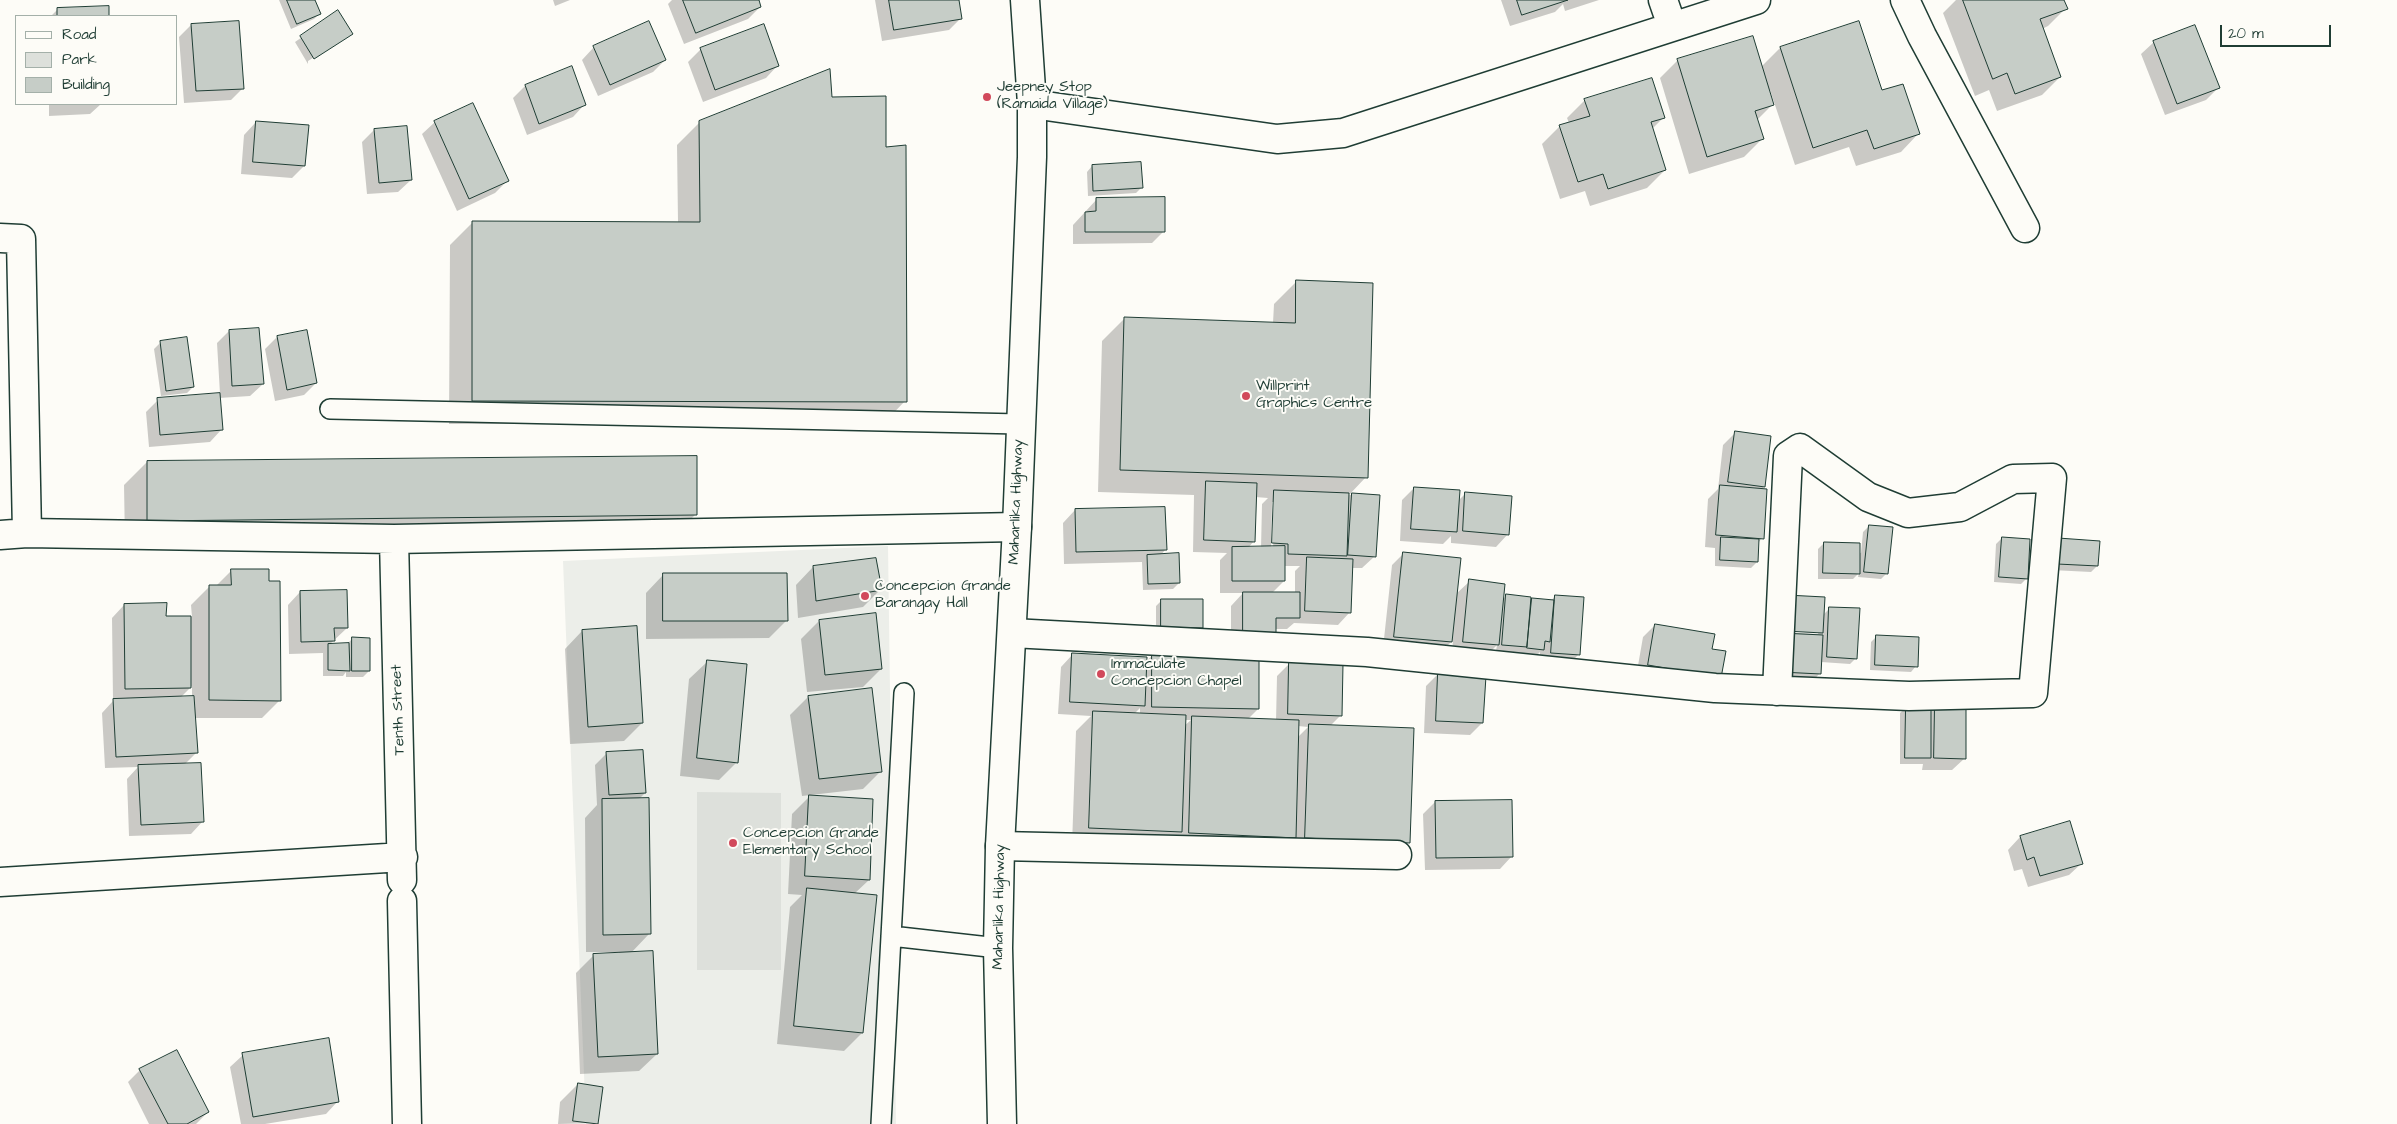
<!DOCTYPE html>
<style>
body{margin:0}
#map{position:relative;width:2397px;height:1124px;overflow:hidden;background:#fdfcf7;font-family:"Architects Daughter",sans-serif}
canvas{display:block}
.legend{position:absolute;left:15px;top:15px;width:162px;height:90px;box-sizing:border-box;background:#fdfcf7;border:1px solid #a4b0a9;margin:0;padding:6px 9px;list-style:none;font-size:15px;color:#1f3d34}
.legend li{display:flex;align-items:center;gap:10px;height:25px}
.legend b{width:25px;border:1px solid #a4b0a9}
.scale{position:absolute;left:2220px;top:25px;width:111px;height:22px;box-sizing:border-box;border:2px solid #1f3d34;border-top:0;padding-left:6px;font-size:15px;line-height:18px;white-space:nowrap;color:#1f3d34;-webkit-text-stroke:4px #fdfcf7;paint-order:stroke}
</style>
<div id="map">
<canvas width="2397" height="1124"></canvas>
<ul class="legend">
<li><b style="height:6px;background:#fdfcf7"></b>Road</li>
<li><b style="height:14px;background:#dde0db"></b>Park</li>
<li><b style="height:14px;background:#c6cdc7"></b>Building</li>
</ul>
<div class="scale">20 m</div>
</div>
<script>
const c = document.querySelector('canvas').getContext('2d');
c.lineJoin = 'round';
function paint(path, color) { c.fillStyle = color; c.fill(path, 'evenodd'); }
function strokePath(path, color, width, dash) { c.strokeStyle = color; c.lineWidth = width; c.lineCap = dash ? 'butt' : 'round'; c.setLineDash(dash || []); c.stroke(path); }
function write(font, color, halo, rows, align = 'center') {
  c.font = font + ' "Architects Daughter",sans-serif'; c.lineWidth = 4; c.setLineDash([]); c.textBaseline = 'middle'; c.strokeStyle = halo; c.fillStyle = color; for (const [text, x, y, turn = 0] of rows) {
    c.save(); c.translate(x, y); c.rotate((+turn || 0) * Math.PI / 180); c.textAlign = isNaN(turn) ? turn : align; if (halo) c.strokeText(text, 0, 0); c.fillText(text, 0, 0); c.restore();
  }
}
const built = new Path2D(`
 M888 546 896 1124H586L563 561Z`);
const green = new Path2D(`
 M697 792 781 793V970H697Z`);
const shadow = new Path2D(`
 M279 0H314L320 13 314 19 291 29Z
 M553 0H570L555 6Z
 M672 0H757L760 7 748 19 684 44 668 4Z
 M875 0H958L961 18 949 30 882 41Z
 M1501 0H1599L1565 11 1563 4 1555 12 1510 26Z
 M1956 0H2063L2066 8 2048 26 2042 29 2060 77 2042 95 1997 111 1989 90 1975 96 1943 13Z
 M107 7 108 16H51L57 10Z
 M338 12 351 34 308 61V64L295 42Z
 M191 25 243 88 231 100 184 103 179 37Z
 M763 26 778 65 766 78 703 102 688 62 700 50Z
 M2154 42 2218 88 2206 100 2165 115 2141 54Z
 M594 47 665 60 653 72 598 96 582 60Z
 M1780 48 1881 92 1918 134 1901 152 1856 166 1849 147 1795 165 1770 90 1768 91 1772 105 1756 121 1762 139 1744 157 1689 174 1660 78 1678 60 1761 67Z
 M571 68 585 104 573 117 527 135 513 98 525 86Z
 M831 98 905 401 883 424H449L450 245 473 222 678 223 677 145 700 122Z
 M1585 100 1663 118 1652 129 1665 170 1647 188 1590 206 1585 191 1560 199 1542 144 1560 126 1569 123 1567 118Z
 M49 104H101L90 114 49 116Z
 M256 122 304 166 292 178 241 174 244 135Z
 M435 122 507 181 495 193 457 211 422 134Z
 M374 130 411 180 398 192 367 194 362 142Z
 M1092 166 1142 187 1136 193 1088 196 1087 172Z
 M1097 199 1164 231 1152 243 1073 244V225Z
 M1297 281 1366 477 1349 495 1378 496 1375 556 1362 568H1352L1350 612 1338 625 1294 623 1287 629H1275L1231 645V606L1243 593H1220V560L1227 553 1193 552 1194 495 1098 492 1102 341 1125 318 1273 323 1274 304ZM1255 497 1268 498 1262 504 1261 548H1248L1254 541ZM1272 502H1275L1273 549H1271ZM1284 566H1300L1295 571V593H1272L1284 581Z
 M229 331 263 384 250 396 219 398 222 429 210 442 149 447 146 412 158 400 220 394 217 343Z
 M277 337 316 383 304 395 275 401 265 349Z
 M160 343 193 387 187 393 161 396 154 349Z
 M1735 433 1764 487 1761 490 1762 538 1758 543 1757 562 1751 568 1715 566V548L1705 547 1708 499 1718 489 1723 445Z
 M147 462 696 514 673 537 125 543 124 485Z
 M1414 488 1458 501 1466 493 1508 534 1496 547 1451 543V536L1443 544 1400 541 1402 500Z
 M1075 510 1165 550 1160 556 1179 583 1173 589 1143 590 1142 562 1064 564 1063 523Z
 M1869 526 1887 573 1881 579 1858 577 1859 573 1853 579H1818V549L1824 543 1861 553 1863 532Z
 M2002 538 2027 578 2021 584 1994 582 1996 544Z
 M2053 545 2097 566 2091 572 2051 570Z
 M1404 553 1456 594 1470 581 1502 600 1506 596 1551 601 1555 596 1583 598 1578 655 1566 667 1540 665V652L1537 655 1496 651 1497 645 1485 657 1452 654 1453 640 1439 654 1383 648 1392 565Z
 M813 567 881 589 863 607 798 618 796 585Z
 M232 570 280 700 262 718H194L196 753 184 765 203 821 191 834 129 836 127 779 138 767 105 768 102 713 113 701 112 618 124 605 165 617H192L191 605 209 587H215ZM192 686V697L180 698Z
 M663 575 787 620 769 638 646 639V593Z
 M300 592 347 628 329 645H346L352 639 369 671 363 677H346V672L343 676H323V653L289 654 288 605Z
 M1162 600 1202 628 1196 634 1156 633V606Z
 M1830 608 1856 658 1850 664 1821 662 1820 673 1808 686 1768 684 1779 632 1818 634 1823 615Z
 M819 621 881 669 863 687 807 692 801 639Z
 M1655 625 1708 689 1636 677 1643 637Z
 M582 631 642 723 624 741 570 744 565 649Z
 M1877 636 1916 666 1911 672 1870 670 1871 642Z
 M1073 654 1145 662 1153 655 1258 709 1247 720 1276 721 1277 676 1289 664 1341 715 1330 726 1409 842 1391 860 1072 845 1076 731 1091 716 1058 714 1061 667ZM1140 708V715L1134 714ZM1184 720H1191L1184 726ZM1298 726 1308 727 1298 737Z
 M707 662 737 762 719 780 680 776 689 679Z
 M1438 674 1482 723 1470 735 1424 733 1426 686Z
 M808 697 881 771 863 789 811 795 869 880 854 894 862 1033 844 1051 777 1044 790 907 802 895 788 894 792 814 811 795 802 796 790 715Z
 M1935 703 1965 758 1952 770H1922L1923 764H1900V713L1906 707Z
 M607 753 645 793 638 800 649 934 630 954 657 1054 639 1071 580 1074 576 973 594 955 619 954V952H586L585 818 597 805 595 765Z
 M1435 802 1512 856 1500 869 1425 870 1423 814Z
 M2020 837 2082 863 2069 875 2028 887 2022 869 2014 871 2008 850Z
 M243 1055 338 1101 326 1114 265 1124H241L230 1067Z
 M140 1070 208 1112 196 1124H149L128 1082Z
 M578 1084 597 1123 558 1124 560 1102Z`);
const building = new Path2D(`
 M287 0H315L321 14 297 24Z
 M683 0H759L761 7 696 33Z
 M889 0H959L962 19 894 30Z
 M1517 0H1568L1522 15Z
 M1963 0H2064L2068 9 2040 19 2061 77 2015 94 2007 73 1993 79Z
 M109 6V16H57V8Z
 M338 10 353 34 314 59 300 36Z
 M239 21 244 89 196 91 191 24Z
 M649 21 666 60 610 85 593 46Z
 M1859 21 1882 90 1903 84 1920 134 1874 149 1867 130 1813 148 1780 47Z
 M764 24 779 66 715 90 700 48Z
 M2195 25 2220 88 2177 104 2153 41Z
 M1753 36 1774 105 1755 111 1764 139 1707 157 1677 59Z
 M572 66 586 105 539 124 525 85Z
 M830 69 832 97 886 96V147L906 145 907 402 472 401V221L700 222 699 121Z
 M1652 78 1665 118 1651 122 1666 170 1608 189 1603 174 1578 182 1559 125 1590 116 1584 99Z
 M473 103 509 181 469 199 434 121Z
 M256 121 309 125 305 166 253 162Z
 M407 126 412 180 379 183 374 129Z
 M1141 162 1143 188 1093 191 1092 165Z
 M1165 197V232H1085V212L1096 211V198Z
 M1296 280 1373 283 1368 478 1120 470 1124 317 1295 323Z
 M259 328 264 384 232 386 229 330Z
 M307 330 317 383 287 390 277 336Z
 M187 337 194 387 166 391 160 341Z
 M220 393 223 430 160 435 157 398Z
 M1735 431 1771 436 1765 487 1728 482Z
 M697 456V515L147 521V461Z
 M1206 481 1257 483 1255 542 1204 540Z
 M1720 485 1767 489 1764 539 1716 535Z
 M1414 487 1460 490 1457 532 1411 529Z
 M1274 490 1349 493 1347 556 1288 554V544L1272 543Z
 M1465 492 1512 496 1509 535 1463 531Z
 M1352 493 1380 495 1376 557 1348 555Z
 M1165 507 1167 550 1076 552 1075 509Z
 M1869 525 1893 527 1888 574 1864 572Z
 M1721 537 1759 539 1758 562 1720 560Z
 M2002 537 2030 539 2028 579 1999 577Z
 M2058 538 2100 541 2098 566 2057 564Z
 M1824 542 1860 543V574L1823 573Z
 M1285 546V581H1232V547Z
 M1403 552 1461 558 1452 642 1394 637Z
 M1179 553 1180 583 1148 584 1147 555Z
 M1307 557 1353 559 1351 613 1305 611Z
 M876 558 882 590 816 601 813 566Z
 M231 569H269V581H280L281 701 209 700V585H231Z
 M663 573H787L788 621H663Z
 M1469 579 1505 584 1499 645 1463 642Z
 M347 590 348 628H334L335 641 301 642 300 591Z
 M1243 592H1300V618H1276V634L1243 633Z
 M1506 594 1531 597 1527 647 1502 645Z
 M1555 595 1584 597 1580 655 1551 653Z
 M1786 595 1825 597 1823 633 1785 631Z
 M1532 598 1554 600 1550 642 1545 641 1544 650 1527 648Z
 M1161 599H1203V628L1161 627Z
 M167 603 166 616H191V688L125 689 124 604Z
 M1829 607 1860 608 1857 659 1827 657Z
 M876 613 882 669 825 675 819 620Z
 M1655 624 1715 634 1712 649 1726 651 1721 678 1648 665Z
 M637 626 643 723 588 727 582 630Z
 M1781 633 1823 635 1821 674 1780 672Z
 M1876 635 1919 637 1918 667 1875 665Z
 M352 637 370 638V671H352Z
 M349 643 350 671 328 670V644Z
 M1072 653 1147 657 1145 706 1070 702Z
 M1152 654 1259 656V709L1152 707Z
 M707 660 747 664 738 763 697 758Z
 M1289 662 1343 664 1342 716 1288 714Z
 M1438 673 1486 676 1483 723 1436 721Z
 M872 688 882 772 819 779 808 696Z
 M194 696 198 753 116 757 113 699Z
 M1935 702 1966 703V759L1934 758Z
 M1906 706 1931 707V758H1905Z
 M1093 711 1186 715 1182 832 1089 828Z
 M1192 716 1299 720 1296 838 1189 833Z
 M1309 724 1414 728 1410 843 1305 838Z
 M643 750 646 793 609 795 606 752Z
 M201 763 204 822 141 825 138 765Z
 M809 795 873 799 870 880 805 876Z
 M649 798 651 934 603 935 602 799Z
 M1512 800 1513 857 1436 858 1435 801Z
 M2070 821 2083 864 2040 876 2034 857 2027 860 2020 836Z
 M807 888 877 895 863 1033 794 1026Z
 M653 951 658 1054 598 1057 593 954Z
 M329 1038 339 1102 253 1117 242 1053Z
 M177 1050 209 1112 187 1124H168L139 1069Z
 M578 1083 603 1087 598 1124 573 1121Z`);
const lane = new Path2D(`
 M330 409 1020 424
 M891 936 998 948
 M881 1124 904 693`);
const street = new Path2D(`
 M1663 0 1672 26
 M1905 0 1922 36 2025 228
 M1032 104 1277 139 1343 133 1756 0
 M0 238 21 239 27 533
 M0 535 27 533 394 539 1017 527
 M394 539 402 880
 M1012 633 1367 652 1715 688 1909 696 2033 693 2052 478 2013 479 1960 507 1908 513 1868 497 1800 448 1788 456 1777 691
 M1000 846 1397 855
 M0 882 403 857
 M402 901 407 1124`);
const primary = new Path2D(`
 M1002 1124 998 948 1000 846 1017 527 1032 157V104L1025 0`);
const markers = [
 [987,97,5,"#d1495b"],
 [1246,396,5,"#d1495b"],
 [865,596,5,"#d1495b"],
 [1101,674,5,"#d1495b"],
 [733,843,5,"#d1495b"]
];
const poiNames = [
 ["Jeepney Stop",997,88],
 ["(Ramaida Village)",997,105],
 ["Willprint",1256,387],
 ["Graphics Centre",1256,404],
 ["Concepcion Grande",875,587],
 ["Barangay Hall",875,604],
 ["Immaculate",1111,665],
 ["Concepcion Chapel",1111,682],
 ["Concepcion Grande",743,834],
 ["Elementary School",743,851]
];
const streetNames = [
 ["Maharlika Highway",1017,502,-88],
 ["Tenth Street",399,710,-92],
 ["Maharlika Highway",1000,907,-89]
];
paint(built, '#eceee9');
paint(green, '#dde0db');
paint(shadow, '#0003');
paint(building, '#c6cdc7');
strokePath(building, '#1f3d34', 1);
strokePath(lane, '#1f3d34', 22);
strokePath(street, '#1f3d34', 31);
strokePath(primary, '#1f3d34', 31);
strokePath(lane, '#fdfcf7', 19);
strokePath(street, '#fdfcf7', 28);
strokePath(primary, '#fdfcf7', 28);
for (const [x, y, r, color] of markers) { const dot = new Path2D(); dot.arc(x, y, r, 0, 2 * Math.PI); c.fillStyle = color; c.fill(dot); strokePath(dot, '#fdfcf7', 2); }
write('15px', '#1f3d34', '#fdfcf7', poiNames, 'left');
write('15px', '#1f3d34', '#fdfcf7', streetNames);
</script>
